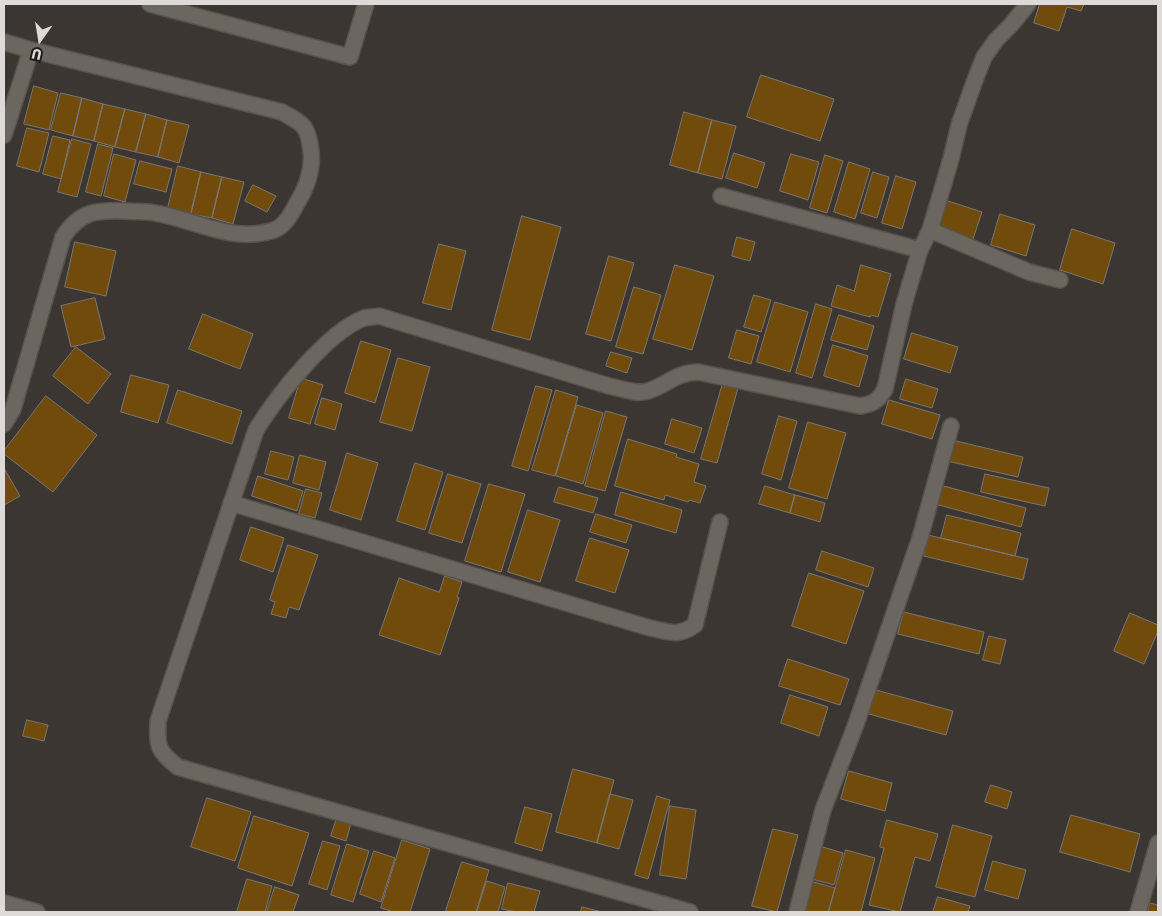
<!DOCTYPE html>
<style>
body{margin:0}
#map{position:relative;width:1162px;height:916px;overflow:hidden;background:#3b3631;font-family:Jost,sans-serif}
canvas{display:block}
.frame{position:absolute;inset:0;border:5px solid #dddad7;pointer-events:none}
.north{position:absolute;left:15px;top:15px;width:50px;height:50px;-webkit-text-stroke:4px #201e1c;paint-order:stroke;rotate:193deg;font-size:14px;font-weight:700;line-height:20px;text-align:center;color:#dddad7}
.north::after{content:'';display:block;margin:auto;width:18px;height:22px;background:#dddad7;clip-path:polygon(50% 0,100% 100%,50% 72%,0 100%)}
</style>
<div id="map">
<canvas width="1162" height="916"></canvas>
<div class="frame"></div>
<div class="north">U</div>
</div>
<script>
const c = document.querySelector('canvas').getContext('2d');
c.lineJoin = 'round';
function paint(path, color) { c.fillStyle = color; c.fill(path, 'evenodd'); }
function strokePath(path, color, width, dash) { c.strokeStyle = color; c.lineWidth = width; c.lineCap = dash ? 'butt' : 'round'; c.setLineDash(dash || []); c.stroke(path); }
const building = new Path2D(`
 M1040 4H1084L1081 11 1067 7 1059 31 1034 23Z
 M761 75 834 99 820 141 747 117Z
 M34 86 58 93 49 130 24 124Z
 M61 93 82 98 73 136 51 130Z
 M82 98 103 104 94 141 73 136Z
 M103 104 125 109 115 147 94 141Z
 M125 109 146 114 136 152 115 147Z
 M684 112 712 120 698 173 670 165Z
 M146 114 167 120 158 157 136 152Z
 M167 120 189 125 179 163 158 157Z
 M712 120 736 126 722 179 698 173Z
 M27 128 49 133 39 172 17 166Z
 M53 136 70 140 61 179 43 174Z
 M72 139 91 144 77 197 58 192Z
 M98 144 113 148 101 196 86 192Z
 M734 153 765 163 757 188 726 178Z
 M114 154 136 160 125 202 104 196Z
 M791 154 819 162 808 200 780 191Z
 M825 155 843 161 827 213 810 208Z
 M140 161 172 169 166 192 134 184Z
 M849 162 870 169 855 219 834 212Z
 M178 166 201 172 191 214 168 208Z
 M201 172 222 177 212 218 191 214Z
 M873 172 889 177 877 218 861 213Z
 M896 176 916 182 902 229 882 223Z
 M222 177 244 182 233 224 212 218Z
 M253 185 276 196 267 212 245 201Z
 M945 200 982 212 972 242 936 230Z
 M1000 214 1035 225 1026 256 991 245Z
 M522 216 561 227 530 340 492 330Z
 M1072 229 1115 243 1103 284 1060 270Z
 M737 237 755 242 750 261 732 256Z
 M75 242 116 251 106 296 65 287Z
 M439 244 466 251 451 310 423 303Z
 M609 256 634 263 611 341 586 334Z
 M675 265 714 276 692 350 653 339Z
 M861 265 891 274 878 317 871 315 870 317 831 306 837 285 854 291Z
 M634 287 661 295 643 354 616 347Z
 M754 295 771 300 761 332 744 327Z
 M95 298 105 339 71 347 61 306Z
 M775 302 808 312 790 372 757 362Z
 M816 304 832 309 812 378 796 373Z
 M203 314 253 334 240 369 189 349Z
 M839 315 874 326 867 350 831 340Z
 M737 330 759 336 751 364 729 358Z
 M912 333 958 347 950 373 904 359Z
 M361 341 391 350 375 403 345 393Z
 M833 345 868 356 859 387 824 376Z
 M76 347 111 374 88 404 53 376Z
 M611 352 632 358 627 373 606 366Z
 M398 358 430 367 412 431 380 422Z
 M131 375 169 385 158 423 121 412Z
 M301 378 323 385 310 424 289 418Z
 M906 379 938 389 932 408 900 399Z
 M723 383 738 388 717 463 701 459Z
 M536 386 552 390 528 471 512 466Z
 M178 390 242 411 232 444 167 423Z
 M556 390 578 397 555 476 532 470Z
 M46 396 97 435 53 492 4 454V451Z
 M322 398 342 404 335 430 315 424Z
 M889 400 940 415 932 439 882 424Z
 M577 405 603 413 583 484 556 476Z
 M606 411 627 417 605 491 585 486Z
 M779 416 797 421 781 480 762 474Z
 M672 419 702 428 694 453 665 444Z
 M808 422 846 433 827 499 789 488Z
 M628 439 677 454 676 457 699 464 694 482 706 486 700 503 689 500 688 502 665 495 664 500 615 486Z
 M952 440 1023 457 1018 477 947 461Z
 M271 451 294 457 288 480 265 474Z
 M347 453 378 463 361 520 330 510Z
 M300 455 326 462 319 490 293 483Z
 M415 463 443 472 425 530 397 521Z
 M4 468 20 496 4 505Z
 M448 474 481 484 462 543 429 533Z
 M985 474 1049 488 1045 506 981 492Z
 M258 476 303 491 297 511 252 496Z
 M489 484 525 494 501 572 465 561Z
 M940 485 1026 508 1021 527 935 504Z
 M765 486 795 495 790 513 759 504Z
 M559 487 598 498 593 513 554 502Z
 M306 489 322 493 315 518 299 514Z
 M621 492 682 510 676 533 615 515Z
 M795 495 825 503 820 522 790 513Z
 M528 510 560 520 540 582 508 572Z
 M596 514 632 525 626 543 590 532Z
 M947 515 1021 533 1015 556 941 538Z
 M251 527 284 538 273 572 240 560Z
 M928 535 1028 559 1023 580 924 556Z
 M590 538 629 550 615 593 576 581Z
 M288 545 318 555 299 610 289 607 286 618 271 614 275 602 270 600Z
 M822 551 874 568 868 587 816 570Z
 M809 573 864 591 846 644 792 626Z
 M445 576 462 582 457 597 459 598 440 655 379 635 399 578 439 592Z
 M904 612 984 632 979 654 898 634Z
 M1130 613 1158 625V631L1144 664 1114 651Z
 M989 636 1006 640 1000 664 983 660Z
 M788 659 849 679 840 705 779 686Z
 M876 690 953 711 946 735 869 714Z
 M790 695 828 707 819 736 781 723Z
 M27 720 48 725 44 741 23 736Z
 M573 769 614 780 597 843 556 832Z
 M849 771 892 783 885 811 841 799Z
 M991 785 1012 792 1007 809 985 802Z
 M610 794 633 800 619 849 597 843Z
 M657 796 670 800 648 879 635 875Z
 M207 798 251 812 235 861 191 847Z
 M670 806 696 810 686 879 660 875Z
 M525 807 552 814 542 851 515 843Z
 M1071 815 1140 834 1130 872 1060 852Z
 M254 816 309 833 292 886 238 868Z
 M337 818 351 823 346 841 331 836Z
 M887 820 938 834 930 861 915 857 900 912 869 905 884 848 880 847Z
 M953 825 992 836 975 897 936 887Z
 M773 829 798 835 777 912 752 906Z
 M402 840 430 849 410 912H394L381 908Z
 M323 841 340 846 327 890 309 884Z
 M347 844 369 851 353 902 331 895Z
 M816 845 843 853 834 885 808 878Z
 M846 850 875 858 861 912H829Z
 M374 851 395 858 381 902 360 894Z
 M993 861 1026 870 1018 899 985 890Z
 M462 862 489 870 476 912H451L446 911Z
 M247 879 272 886 265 912H237Z
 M807 880 835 888 828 912H798Z
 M487 881 505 887 498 912H477Z
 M508 883 540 891 534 912H517L502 909Z
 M275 887 299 895 293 912H267Z
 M938 897 970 906 968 912H933Z
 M1150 903 1158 905V912H1148Z
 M582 907 602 912H581Z`);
const street = new Path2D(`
 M150 4 350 57 366 4
 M4 42 31 50 282 112C303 124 308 125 311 151 313 169 306 189 296 205 291 214 285 226 274 230 233 244 194 219 155 213 145 211 135 212 125 211 96 210 80 211 63 237L13 409 4 424
 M4 135 31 50
 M721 196 920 250
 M930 230 1029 272 1060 280
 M231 503 650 628C670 632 678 637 695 625L720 522
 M4 903 37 912
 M690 912 178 767C157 751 157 746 158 721L256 430C277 396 326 333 364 318 368 317 374 317 379 316L609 386C620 388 637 395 648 391 668 385 674 373 698 372L860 406C873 404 878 401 885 389L904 304 920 250 930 230 951 159 959 125 975 80 984 57 996 40 1011 25 1028 4
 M797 912 823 810 856 724 920 538 951 426
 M1138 912 1158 843`);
paint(building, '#714b0b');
strokePath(building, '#7b7771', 1);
strokePath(street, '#56534e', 18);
strokePath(street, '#6b6660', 15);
</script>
